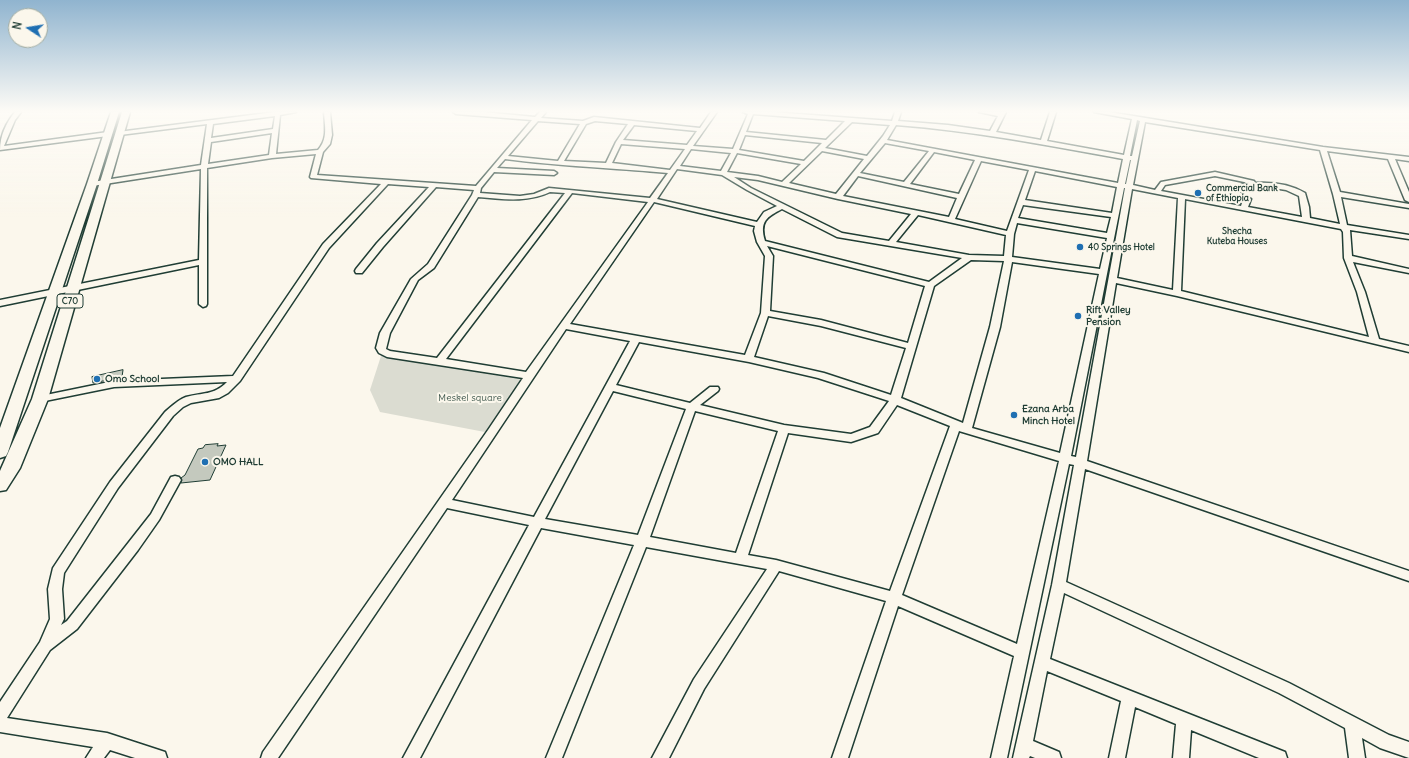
<!DOCTYPE html>
<style>
body{margin:0}
#map{position:relative;width:1409px;height:758px;overflow:hidden;background:#fbf7ec;font-family:Delius,sans-serif}
canvas{display:block}
.north{position:absolute;left:8px;top:8px;width:40px;height:40px;box-sizing:border-box;background:#fbf7ec;border:1px solid #a3ada2;border-radius:50%;rotate:282deg;font-size:11px;font-weight:700;line-height:16px;text-align:center;color:#1f3d34}
.north::after{content:'';display:block;margin:auto;width:14px;height:18px;background:#1f6fb2;clip-path:polygon(50% 0,100% 100%,50% 72%,0 100%)}
</style>
<div id="map">
<canvas width="1409" height="758"></canvas>
<div class="north">N</div>
</div>
<script>
const c = document.querySelector('canvas').getContext('2d');
c.lineJoin = 'round';
function paint(path, color) { c.fillStyle = color; c.fill(path, 'evenodd'); }
function strokePath(path, color, width, dash) { c.strokeStyle = color; c.lineWidth = width; c.lineCap = dash ? 'butt' : 'round'; c.setLineDash(dash || []); c.stroke(path); }
function write(font, color, halo, rows, align = 'center') {
  c.font = font + ' Delius,sans-serif'; c.lineWidth = 4; c.setLineDash([]); c.textBaseline = 'middle'; c.strokeStyle = halo; c.fillStyle = color; for (const [text, x, y, turn = 0] of rows) {
    c.save(); c.translate(x, y); c.rotate((+turn || 0) * Math.PI / 180); c.textAlign = isNaN(turn) ? turn : align; if (halo) c.strokeText(text, 0, 0); c.fillText(text, 0, 0); c.restore();
  }
}
const green = new Path2D(`
 M400 354 529 377 490 433 380 412 370 390 381 356Z`);
const building = new Path2D(`
 M123 370 122 377 93 383 92 377Z
 M218 444 217 446 226 445 210 480 181 483V478L185 475 198 449 203 448 205 445Z`);
const minor = new Path2D(`
 M15 112H21L15 120 4 146 108 132 111 134 108 136 0 150C0 136 6 123 15 112Z
 M275 112H296L280 115 276 154 318 150C328 139 325 127 324 112H330L332 135 330 144 323 152 317 175 476 186 532 120 456 114 453 112H483L535 117 540 112H546L541 118 583 121 594 117 700 128 711 112H717L693 146 733 149 748 114 743 112H772L892 121 895 112H901L898 121 948 125 990 131 998 116 979 112H1006L996 132 1041 140 1050 112H1056L1047 141 1124 155 1132 119 1094 112H1109L1323 147 1409 157V161L1395 159 1409 192V202L1405 200 1388 159 1327 151 1340 192 1409 204V208L1341 197 1347 225 1409 235V239L1350 230 1352 256 1409 269V273L1353 262 1365 292 1379 339 1409 346V352L1177 296 1116 283 1087 461 1409 571V581L1085 469 1066 582 1289 683 1389 735 1409 742V758L1380 748 1362 738 1365 758H1349L1345 728 1279 693 1064 593 1050 659 1285 752 1287 758H1259L1191 730 1189 758H1173L1176 724 1135 707 1125 758H1109L1121 701 1047 671 1033 741 1059 752 1061 758H1035L1030 756 1029 758H1013L1052 585 1074 465 1069 464 1007 758H991L1014 656 898 606 848 758H832L886 601 779 571 704 689 669 758H652L694 679 767 569 646 547 562 758H546L634 545 541 528 420 758H403L529 525 447 508 278 758H261L263 752 488 430 523 378 387 357 379 353 376 348 380 333 411 279 428 264 472 195 474 190 436 187 383 247 362 273H356L355 271 356 269 377 243 429 187 388 184 329 248 240 381 228 393 219 398 191 403 183 407 173 416 118 488 64 573 62 589 64 619 61 625 67 621 151 514 171 477 175 476 179 477 181 480 159 520 138 550 77 629 50 650 7 718 107 733 159 750 165 752 167 758H135L110 750 104 758H86L93 747 0 732V702L40 642 50 619 48 589 53 568 110 482 165 412C172 406 178 400 186 397 203 392 213 396 227 382L114 387 40 402 36 401 35 399 36 397 114 381 233 376 323 244 381 184 311 178 310 177 316 154 272 158 207 168V304L206 306 203 307 199 304V265L0 306V300L199 260 201 169 92 186 89 184 92 182 201 165 207 124 120 135 118 134V132ZM753 114 845 121 826 140 746 132ZM275 116 273 129 211 138 213 124ZM1137 120 1140 121 1132 156H1130ZM538 121 580 124 558 161 508 156ZM595 121 628 124 616 142 606 163 564 161 586 124ZM852 122 890 125 883 136 867 156 825 148ZM1145 122 1320 150 1333 194 1340 224 1310 218 1309 207 1305 193C1290 184 1272 182 1255 183L1254 181 1215 172 1161 182 1155 190 1133 185ZM634 125 697 131 687 145 623 140ZM896 125C974 131 1047 145 1123 159L1118 183 887 140ZM272 133 269 155 208 164 211 142ZM745 135 822 143 804 161 739 150ZM885 143 929 151 904 182 860 173ZM621 144 685 149 670 170 612 163ZM691 149 731 153 721 171 680 166ZM822 151 864 159 836 194 789 183ZM934 152 975 160 959 194 910 184ZM737 153 801 164 782 182 758 176 727 172ZM505 159C559 166 613 168 668 173L650 198 549 188 534 194 520 196 480 193 481 188 494 172 554 175 557 173 554 171 497 168ZM1130 160H1131L1126 184H1125ZM981 161 1029 170 1007 231 955 219ZM677 169 722 175 747 190 777 206 764 212 757 222 657 199ZM1035 171 1117 187 1112 213 1025 200ZM858 176 957 198 949 217 843 196ZM1215 176 1249 183 1235 187 1231 193 1243 200 1241 206 1161 191 1165 185ZM734 177 758 180 838 199 911 214 889 241 842 233 751 188ZM1261 186 1286 190 1299 196 1302 217 1248 207 1251 199 1239 192 1240 189ZM1124 188H1125L1076 457 1071 456ZM1132 189 1178 198 1173 290 1117 278ZM550 192 565 193 437 358 390 351 386 349 390 333 418 280 434 268 478 197C503 199 527 203 550 192ZM572 193 648 202 526 372 446 359ZM1185 199 1341 229 1343 232 1344 258 1357 292 1369 337 1181 291ZM654 202 755 226 754 231 757 242 765 256 761 313 745 355 570 324ZM1023 205 1111 217 1107 233 1018 218ZM782 209 837 237 962 258 929 282 765 241C759 221 767 217 782 209ZM918 215 1006 235 1004 256 969 255 896 242ZM1017 223 1107 238 1100 269 1012 257 1014 234ZM767 246 925 286 908 343 821 320 770 311 773 256ZM971 260 1004 261 990 327 963 423 901 398 934 286ZM1012 262 1099 274 1060 453 972 428 1000 327ZM768 316 821 326 906 348 891 395 824 373 754 357ZM566 329 630 341 534 517 452 500ZM639 342 749 362 818 378 889 401 870 427 851 434 784 425 700 405 718 391 719 389 718 387H710L690 403 616 385ZM613 391 686 409 638 535 545 519ZM897 405 950 426 890 591 776 560 748 555 788 433 851 442 878 433ZM695 411 778 431 736 553 650 537ZM959 431 1059 461 1017 644 902 595Z`);
const highway = new Path2D(`
 M111 112H119L97 184 8 452 6 456 0 458V428L87 184Z
 M122 112H130L48 399 20 468 6 490 0 491V471L32 399Z`);
const markers = [
 [1198,193,4,"#1f6fb2"],
 [1080,247,4,"#1f6fb2"],
 [1078,316,4,"#1f6fb2"],
 [97,379,4,"#1f6fb2"],
 [1014,415,4,"#1f6fb2"],
 [205,462,4,"#1f6fb2"]
];
const farPoinames = [
 ["Commercial Bank",1206,188],
 ["of Ethiopia",1206,198],
 ["40 Springs Hotel",1088,247]
];
const farNeighbourhoodnames = [
 ["Shecha",1237,231],
 ["Kuteba Houses",1237,241]
];
const shields = [
 [70,301,26]
];
const shieldNames = [
 ["C70",70,301]
];
const poiNames = [
 ["Rift Valley",1086,310],
 ["Pension",1086,322],
 ["Omo School",105,379],
 ["Ezana Arba",1022,409],
 ["Minch Hotel",1022,421],
 ["OMO HALL",213,462]
];
const parkNames = [
 ["Meskel square",470,398]
];
paint(green, '#dbdcd1');
paint(building, '#c4c9be');
strokePath(building, '#1f3d34', 1);
strokePath(minor, '#1f3d34', 3);
strokePath(highway, '#1f3d34', 3);
paint(minor, '#fbf7ec');
paint(highway, '#fbf7ec');
const sky = c.createLinearGradient(0, 0, 0, 218);
sky.addColorStop(0, '#90b4cf');
sky.addColorStop(0.51, '#fdfbf6');
sky.addColorStop(1, '#fdfbf600');
c.fillStyle = sky;
c.fillRect(0, 0, 1409, 218);
for (const [x, y, r, color] of markers) { const dot = new Path2D(); dot.arc(x, y, r, 0, 2 * Math.PI); c.fillStyle = color; c.fill(dot); strokePath(dot, '#fbf7ec', 1.5); }
write('bold 9px', '#1f3d34', '#fbf7ec', farPoinames, 'left');
write('bold 9px', '#1f3d34', '#fbf7ec', farNeighbourhoodnames);
for (const [x, y, w] of shields) { const box = new Path2D(); box.roundRect(x - w / 2, y - 7, w, 14, 3); c.fillStyle = '#fbf7ec'; c.fill(box); strokePath(box, '#1f3d34', 1); }
write('bold 9px', '#1f3d34', null, shieldNames);
write('bold 10px', '#1f3d34', '#fbf7ec', poiNames, 'left');
write('10px', '#455d53', '#fbf7ec', parkNames);
</script>
